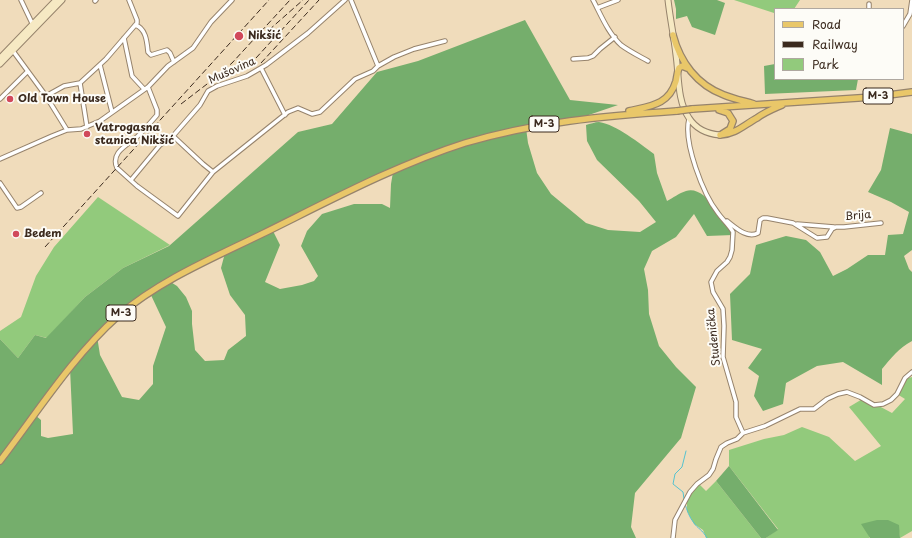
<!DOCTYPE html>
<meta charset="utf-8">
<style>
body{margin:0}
#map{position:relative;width:912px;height:538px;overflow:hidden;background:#f0dcbb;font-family:"Playpen Sans",sans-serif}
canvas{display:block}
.legend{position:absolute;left:774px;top:8px;width:130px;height:72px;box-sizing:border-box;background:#fdfcf7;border:1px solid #afa8a0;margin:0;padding:5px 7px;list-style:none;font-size:12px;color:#3b2a1e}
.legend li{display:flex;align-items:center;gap:8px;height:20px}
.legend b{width:20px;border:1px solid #afa8a0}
</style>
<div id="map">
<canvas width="912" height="538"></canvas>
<ul class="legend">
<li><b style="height:5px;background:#e9c769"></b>Road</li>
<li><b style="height:5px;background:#3b2a1e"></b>Railway</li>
<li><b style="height:11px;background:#92ca7c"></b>Park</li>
</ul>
</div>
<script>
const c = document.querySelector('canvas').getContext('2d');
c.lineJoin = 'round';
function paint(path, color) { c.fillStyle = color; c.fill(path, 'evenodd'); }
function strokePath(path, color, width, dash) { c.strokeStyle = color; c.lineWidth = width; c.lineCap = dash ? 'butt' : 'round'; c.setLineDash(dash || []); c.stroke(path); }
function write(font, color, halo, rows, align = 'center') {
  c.font = font + ' "Playpen Sans",sans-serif'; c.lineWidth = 4; c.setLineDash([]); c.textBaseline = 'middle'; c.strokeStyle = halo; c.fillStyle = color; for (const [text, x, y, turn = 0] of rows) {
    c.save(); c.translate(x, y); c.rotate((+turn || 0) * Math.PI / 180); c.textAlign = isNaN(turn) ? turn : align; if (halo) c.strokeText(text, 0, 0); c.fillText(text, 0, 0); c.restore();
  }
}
const green = new Path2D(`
 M734 0H800L794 9H775V18L774 13Z
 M98 197 170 245 123 268 85 297 47 338 35 335 18 358 0 339V331L21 317 36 276 54 247Z
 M912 377V531L900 538 898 525 869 537 870 538H766L778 529 729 466V450L764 439 784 435 802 427 829 437 855 461 881 446 849 407 864 398 892 413 905 399 897 394 905 379Z
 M716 481 761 538H706L703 530 694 524 687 511V499L698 483 706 491Z`);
const forest = new Path2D(`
 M674 0H717L725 3 715 35 692 27 687 16 676 19V9Z
 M525 20 570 100 618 105 577 119 526 128 528 143 537 173 551 194 586 223 608 230 640 232 656 222 639 201 597 160 587 141 586 125C590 124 595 122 599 122 617 125 639 143 654 154L657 173 667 201C673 198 679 193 686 191 706 185 724 221 733 235L707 236 694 214 676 237 652 251 644 269 648 290 649 314 659 346 676 367 696 387 681 438 635 493 631 527 636 538H0V339L18 358 35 335 46 338 85 297 123 268 169 246 298 132 332 124 377 72 418 61ZM393 172 391 184 390 208 382 204H354L322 214 307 231 301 246 318 276 314 281 302 285 280 289 265 282 280 245 272 229ZM225 253 221 268 230 295 245 315 246 336 228 350 224 360 205 361 195 350 192 324V311L186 297 177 286 169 281ZM150 293 166 327 153 366V384L139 400 122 397 100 355 97 336ZM70 368 73 434 48 438 41 436V420L35 415Z
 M775 64V79H858L856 90 765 94 764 66Z
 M890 128 912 134V250L904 256 909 269 912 272V341C899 348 891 358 882 369V385L843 362 817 366 786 383 783 404 763 411 754 396 759 376 748 368 762 349 732 340 730 294 750 274 756 245 786 236 806 240 820 252 833 276 847 269 868 255H885L888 235 903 234 909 212 891 202 868 192 881 170Z
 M729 466 778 530 766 538H761L716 481Z
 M877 520H888L899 525 900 538H870L861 524Z`);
const stream = new Path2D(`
 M684 499 683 492 673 484 675 474 682 467 686 451
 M685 504C687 510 689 517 694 523 698 529 702 529 707 538`);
const street = new Path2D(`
 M21 0 31 21 34 26
 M351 0 378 66
 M593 0C601 15 608 33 621 45 629 51 639 56 648 61
 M95 1 96 0
 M597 8 618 0
 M869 9V4
 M135 25C146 28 147 42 148 52L151 55 167 50 170 53 174 62
 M903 26 910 14 912 0
 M124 38 132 76 144 89
 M13 51 46 96 67 130
 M573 59 588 58 593 56 600 49 615 37
 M100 65 112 112
 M261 68 285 115
 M148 87 157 110V115C151 122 144 130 138 136 128 145 110 152 117 168L137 186 178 216 213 172 288 112 298 108 312 114 320 112 355 79 373 71 378 66 394 57 414 49 445 41
 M46 96 64 86 80 83
 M0 99 27 72
 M87 127 80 83 106 59 137 23V20L129 0
 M173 136 203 164 213 172
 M0 159 52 136 67 130 81 129 100 121 148 87 168 66 193 48 211 22 232 0
 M131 180 160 145 173 136 200 105 208 91 217 86 247 76 266 65 308 33 345 0
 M0 183 17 208 21 207 41 193
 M727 221C735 227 747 239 758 233L760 220 763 218H767L793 223 817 238 827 237 832 229 836 227H844L881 223
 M797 224 834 227
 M743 433 765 426 800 409H814L827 399 838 394 847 392 860 397 874 405 883 404 891 400 897 394 905 378 912 372
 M673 538 675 520 690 492 697 484 709 475 713 469 716 459 721 447 727 443 737 439 743 433 736 417V402L723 357 724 326 723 309 713 292 711 282 717 271 727 262 730 257 732 250 733 232C729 225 723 220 718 213 703 194 683 142 689 119`);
const secondary = new Path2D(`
 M668 0C670 18 674 37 676 55 679 75 677 101 689 118 696 129 708 134 720 135
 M0 58 56 0
 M0 64 62 0`);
const primary = new Path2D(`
 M673 35C680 62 697 85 724 95 734 99 744 101 754 104
 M692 109 873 97 912 92
 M719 110 728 113 733 121 730 129 722 134
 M629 111C650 106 669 105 676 81 677 77 677 72 679 68L682 66 687 68
 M720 135C736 134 744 125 757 118 765 112 773 109 782 105
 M0 461C37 413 72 357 118 316 160 280 213 258 262 234 327 202 396 165 465 143 536 122 603 116 677 111`);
const rail = new Path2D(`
 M269 30 303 0
 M256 58 309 0
 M261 63 319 0
 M181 104 211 81 232 63 290 0
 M45 247 269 0`);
const primaryBridge = new Path2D(`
 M677 111 692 109`);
const markers = [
 [239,36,5,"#d1495b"],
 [10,99,4,"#d1495b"],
 [87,134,4,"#d1495b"],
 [16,234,4,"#d1495b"]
];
const shields = [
 [878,96,30],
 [544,124,30],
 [121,313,30]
];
const shieldNames = [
 ["M-3",878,96],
 ["M-3",544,124],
 ["M-3",121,313]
];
const poiNames = [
 ["Nikšić",248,36],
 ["Old Town House",18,99],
 ["Vatrogasna",95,128],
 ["stanica Nikšić",95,141],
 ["Bedem",24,234]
];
const streetNames = [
 ["Mušovina",232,71,-24],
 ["Brija",858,216,-5],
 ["Studenička",714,337,-96]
];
paint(green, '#92ca7c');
paint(forest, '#75ae6c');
strokePath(stream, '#56c2cf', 1);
strokePath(street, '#96836c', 5.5);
strokePath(secondary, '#96836c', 7);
strokePath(primary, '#96836c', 8);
strokePath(street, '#fff', 3.5);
strokePath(secondary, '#f6e9c3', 5);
strokePath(primary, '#e9c769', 5.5);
strokePath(rail, '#3b2a1e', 1, [6, 3]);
strokePath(primaryBridge, '#96836c', 8, []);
strokePath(primaryBridge, '#e9c769', 5.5);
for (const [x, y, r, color] of markers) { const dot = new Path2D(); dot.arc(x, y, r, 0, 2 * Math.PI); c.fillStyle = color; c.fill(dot); strokePath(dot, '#fdfcf7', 1.5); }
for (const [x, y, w] of shields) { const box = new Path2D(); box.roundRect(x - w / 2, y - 8, w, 16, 3); c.fillStyle = '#fdfcf7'; c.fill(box); strokePath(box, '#3b2a1e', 1); }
write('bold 10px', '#3b2a1e', null, shieldNames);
write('bold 11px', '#3b2a1e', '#fdfcf7', poiNames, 'left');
write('11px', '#3b2a1e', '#fdfcf7', streetNames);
</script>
